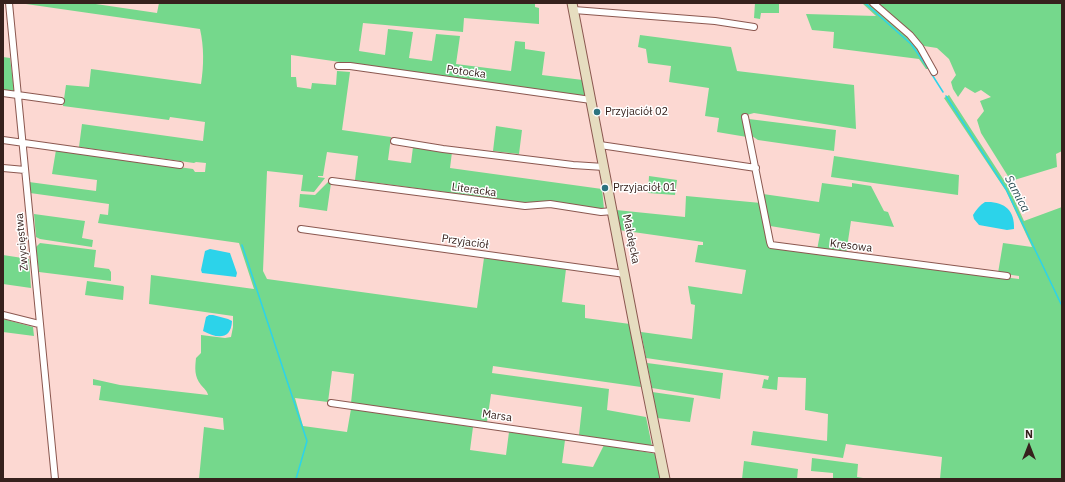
<!DOCTYPE html>
<meta charset="utf-8">
<style>
body{margin:0}
#map{position:relative;width:1065px;height:482px;overflow:hidden;background:#fcd8d2;font-family:"IBM Plex Sans",sans-serif}
canvas{display:block}
.frame{position:absolute;inset:0;border:4px solid #36211d;pointer-events:none}
.north{position:absolute;left:1009px;top:426px;width:40px;height:40px;-webkit-text-stroke:3px #fff;paint-order:stroke;rotate:0deg;font-size:11px;font-weight:700;line-height:16px;text-align:center;color:#36211d}
.north::after{content:'';display:block;margin:auto;width:14px;height:18px;background:#36211d;clip-path:polygon(50% 0,100% 100%,50% 72%,0 100%)}
</style>
<div id="map">
<canvas width="1065" height="482"></canvas>
<div class="frame"></div>
<div class="north">N</div>
</div>
<script>
const c = document.querySelector('canvas').getContext('2d');
c.lineJoin = 'round';
function paint(path, color) { c.fillStyle = color; c.fill(path, 'evenodd'); }
function strokePath(path, color, width, dash) { c.strokeStyle = color; c.lineWidth = width; c.lineCap = dash ? 'butt' : 'round'; c.setLineDash(dash || []); c.stroke(path); }
function write(font, color, halo, rows, align = 'center') {
  c.font = font + ' "IBM Plex Sans",sans-serif'; c.lineWidth = 3; c.setLineDash([]); c.textBaseline = 'middle'; c.strokeStyle = halo; c.fillStyle = color; for (const [text, x, y, turn = 0] of rows) {
    c.save(); c.translate(x, y); c.rotate((+turn || 0) * Math.PI / 180); c.textAlign = isNaN(turn) ? turn : align; if (halo) c.strokeText(text, 0, 0); c.fillText(text, 0, 0); c.restore();
  }
}
const green = new Path2D(`
 M19 3H89L157 13 159 3H535V7L539 8V24L464 18 463 32 363 23 359 51 385 55 388 29 413 32 409 58 432 61 436 34 460 36 456 64 511 71 515 41 525 42V49L545 52 542 75 583 80 587 95 578 96 291 55V77H296L297 87 311 89 312 83 336 85 337 71 350 72 342 130 391 137 388 160 411 163 413 147 452 152 450 168 602 189 604 209 535 204 355 180 358 156 327 152 323 176H318V177L325 178 314 192 301 191 303 175 267 171 263 271 267 279 477 308 484 258 566 269 562 302 585 305V318L630 324 641 387 493 366 492 373 609 389 607 410 646 417 652 446 579 435 582 407 491 394 487 422 351 403 354 374 332 371 328 402 295 398 303 426 347 432 351 409 473 427 470 450 506 455 509 432 565 440 562 463 593 467 604 445 657 454 661 479H199L204 427 224 430 223 418 99 400 101 386 93 385V379L120 385 208 395C207 390 204 389 201 385 194 376 195 368 196 358L201 353V335L225 338 231 337 233 327V316L149 304 151 275 254 289 239 243 98 223 100 214 108 215 109 204 30 193 29 182 96 191 97 180 52 174 56 150 193 169 195 172H205L206 163 196 162 194 163 79 147 82 124 203 141 205 122 170 117 169 120 63 106 66 85 89 87 91 69 201 84C204 65 204 47 200 29Z
 M755 3H779V13H761L760 19 754 18Z
 M862 3H868L912 39 930 69H926L919 59 833 48 834 32 812 30 806 14 876 16Z
 M876 3H1062V151L1056 154 1057 167 1011 181 981 133 977 120 984 111 980 101 991 97 981 90 975 93 965 87 958 97 953 89 951 82 956 75 949 59 937 48 924 46 914 35Z
 M640 35 731 47 737 71 854 85 856 129 754 113 743 116 747 137 717 132 719 118 705 116 709 88 669 82 671 66 648 63 646 49 638 47Z
 M3 57 10 58 14 90 12 92 3 91Z
 M949 95 1009 188 1024 221 1062 207V479H940L942 457 846 444 843 458 751 445 753 431 827 441 828 414 805 410 806 378 778 377 777 390 762 388 764 379 768 380 769 376 646 358 641 332 692 339 695 305 691 304 688 286 742 294 746 270 695 262 698 245H703V242L619 230 616 210 685 217 686 196 761 203 770 248 1019 279V276L998 273 1003 243 1032 247 1006 191 944 98Z
 M749 119 836 130 834 151 758 140 752 136Z
 M496 126 522 130 519 154 493 151Z
 M834 156 959 175 958 195 831 177Z
 M649 176 677 180 675 195 648 193Z
 M328 182 331 183 327 211 299 207 300 194 315 195Z
 M822 183 852 187V183L871 186 884 211 888 212 894 227 851 221 846 254 817 250 820 234 770 226 763 194 819 202Z
 M34 214 85 221 82 238 93 240 92 247 40 239 36 237Z
 M40 243 96 250 94 267 109 269 111 272V281L39 272 36 247Z
 M3 255 29 259 31 288 3 284Z
 M87 281 123 286 124 287 123 300 85 295Z
 M3 319 33 327 34 336 3 332Z
 M647 363 723 373 720 399 652 388Z
 M652 392 694 398 690 422 657 418Z
 M812 458 858 464 857 477 869 479H833V473L811 471Z
 M744 461 798 469 797 479H742Z`);
const water = new Path2D(`
 M985 202C1004 201 1015 210 1014 229L1007 230 979 225 974 219 973 215C976 210 980 205 985 202Z
 M210 249 230 253 237 273 236 277 202 273 201 270 205 251Z
 M213 315 228 319 232 321C231 341 216 338 203 331L206 317 209 315Z`);
const stream = new Path2D(`
 M865 3 911 44 928 68
 M931 73 943 92
 M946 96 1006 189 1062 306
 M242 245 307 441 296 479`);
const street = new Path2D(`
 M9 3 55 479
 M873 3 910 35 920 47 934 72
 M574 10 715 21 754 27
 M338 66H350L591 100
 M3 93 61 101
 M745 117 770 242 771 245 1007 276
 M3 140 180 165
 M394 141 443 149 573 165 604 167
 M600 145 756 168
 M3 168 25 170
 M332 181 525 206 550 204 601 212 613 211
 M301 229 625 274
 M3 315 39 324
 M331 403 659 450`);
const secondary = new Path2D(`
 M572 3 635 330 665 479`);
const markers = [
 [597,112,4,"#2c737f"],
 [605,188,4,"#2c737f"]
];
const streetNames = [
 ["Potocka",466,72,8],
 ["Literacka",474,190,8],
 ["Małołęcka",631,239,79],
 ["Zwycięstwa",22,242,-95],
 ["Przyjaciół",465,242,8],
 ["Kresowa",851,246,7],
 ["Marsa",497,416,8]
];
const poiNames = [
 ["Przyjaciół 02",605,112],
 ["Przyjaciół 01",613,188]
];
const waterNames = [
 ["Samica",1017,194,62]
];
paint(green, '#75d88c');
paint(water, '#2cd3ea');
strokePath(stream, '#2cd3ea', 1.5);
strokePath(street, '#8b5850', 8);
strokePath(secondary, '#8b5850', 11);
strokePath(street, '#fff', 6);
strokePath(secondary, '#e6ddc0', 9);
for (const [x, y, r, color] of markers) { const dot = new Path2D(); dot.arc(x, y, r, 0, 2 * Math.PI); c.fillStyle = color; c.fill(dot); strokePath(dot, '#fff', 1.5); }
write('11px', '#36211d', '#fff', streetNames);
write('11px', '#36211d', '#fff', poiNames, 'left');
write('italic 12px', '#305056', '#fff', waterNames);
</script>
